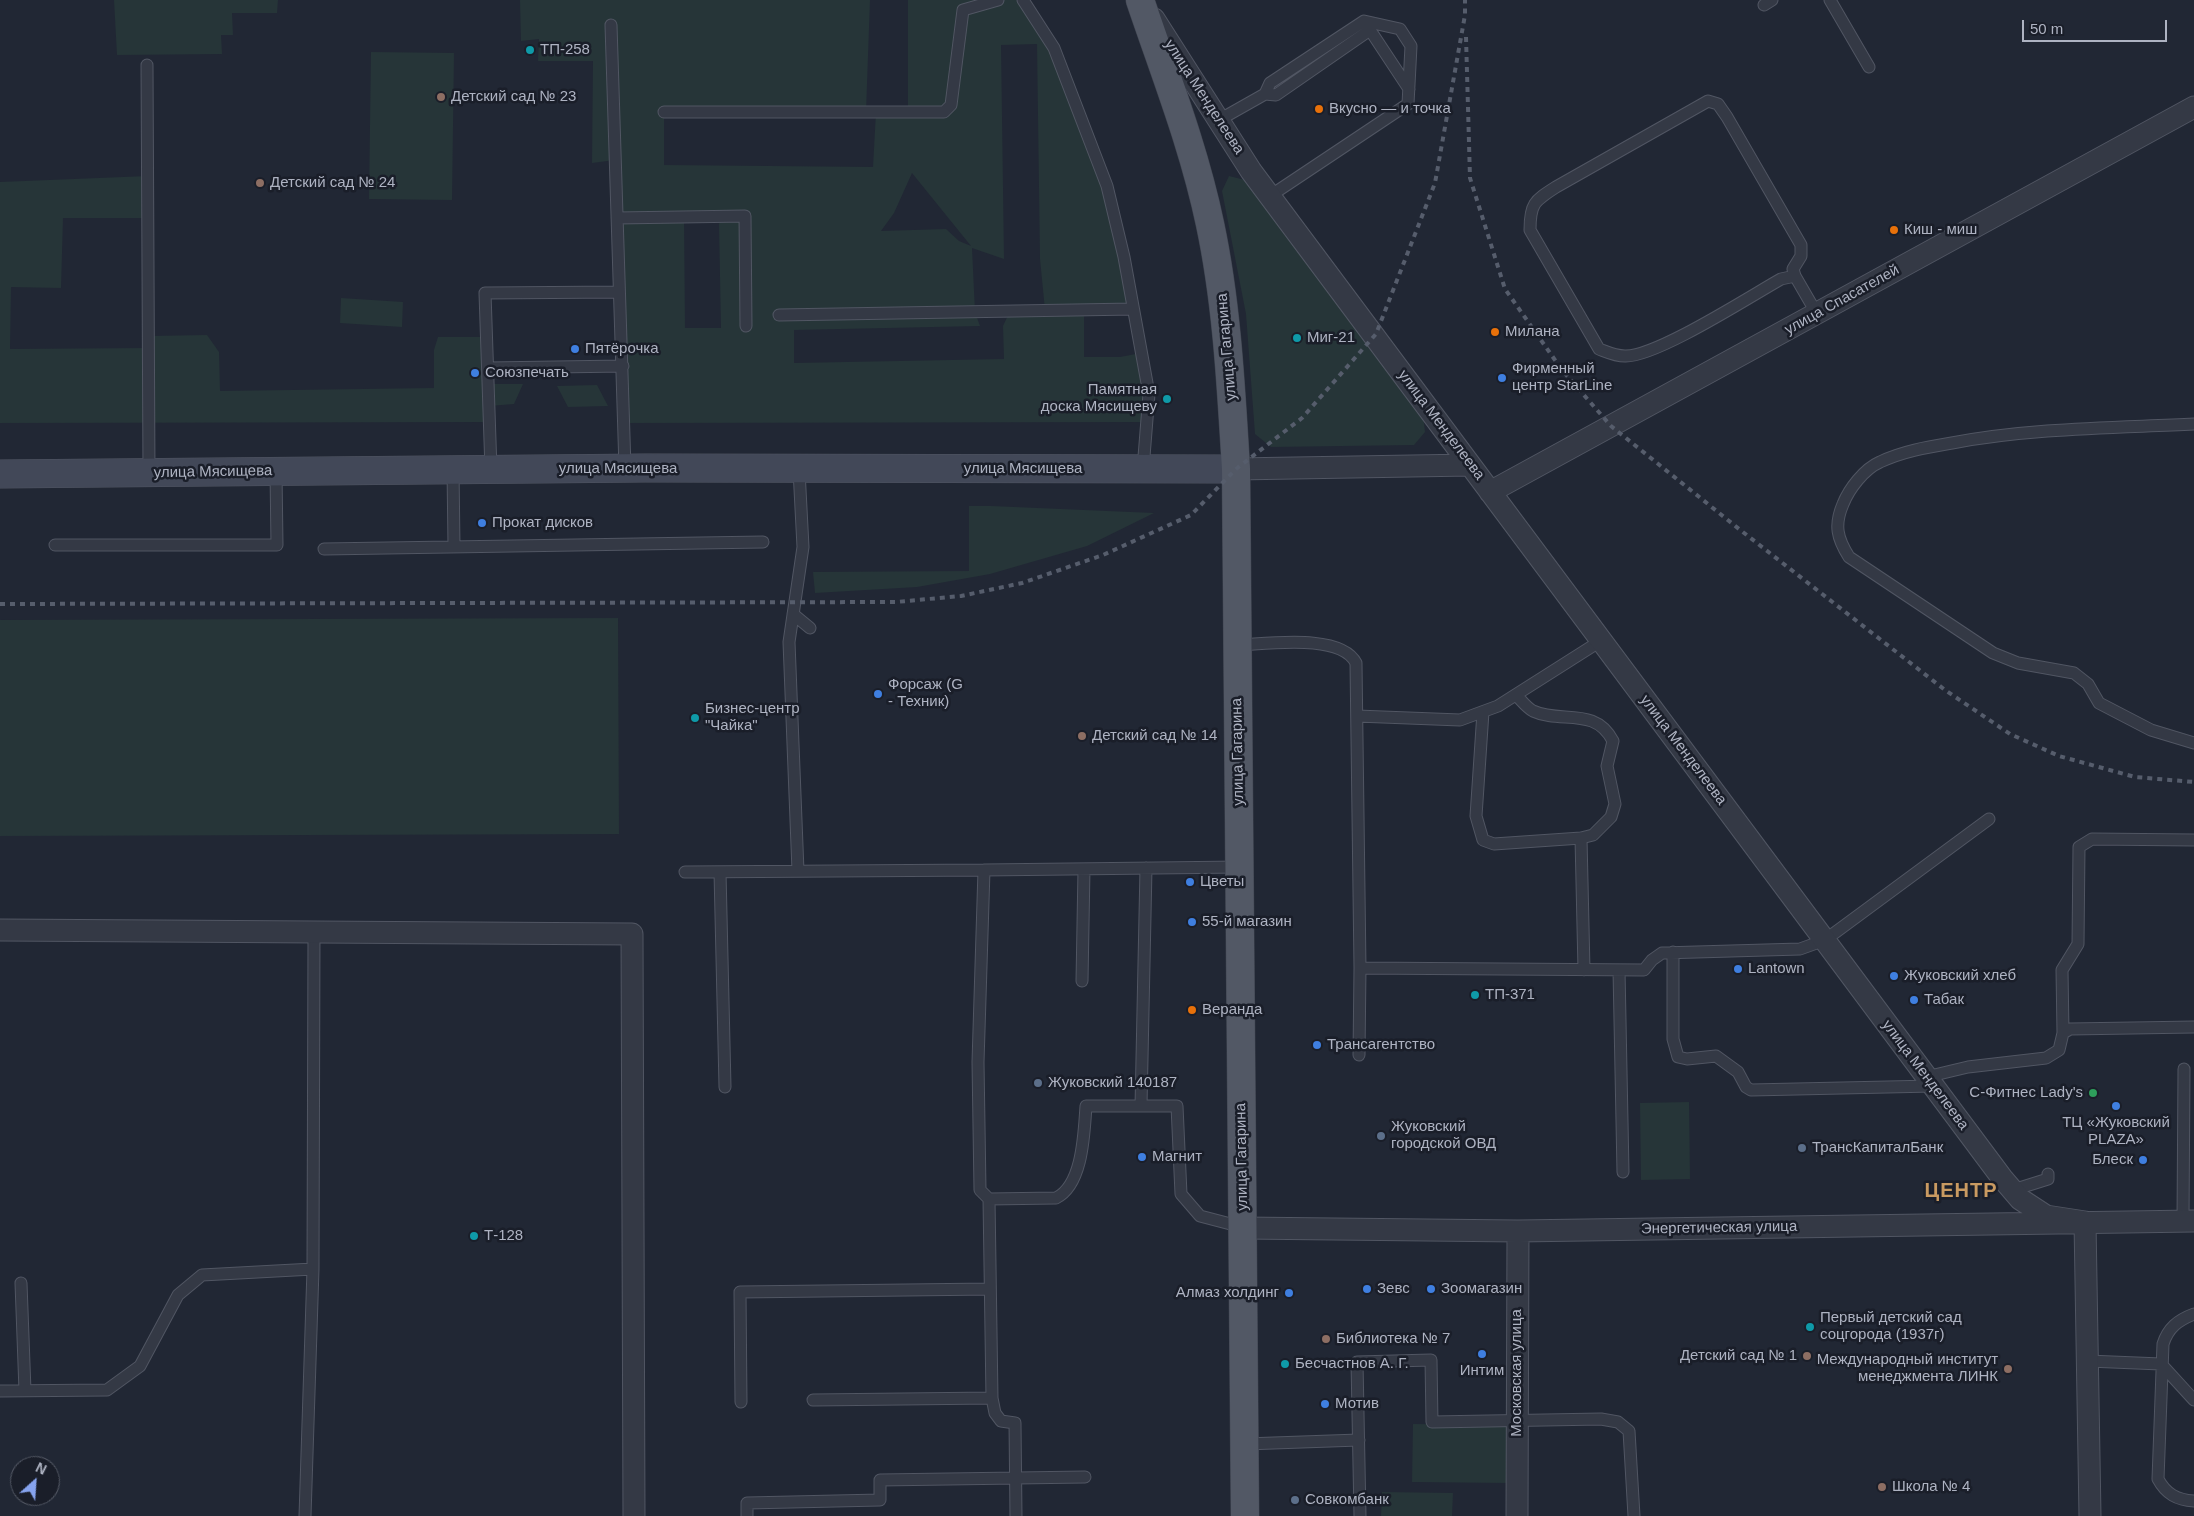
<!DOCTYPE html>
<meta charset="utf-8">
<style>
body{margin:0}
#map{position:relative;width:2194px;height:1516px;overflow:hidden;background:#212734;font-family:Arial,sans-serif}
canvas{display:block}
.north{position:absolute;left:10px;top:1456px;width:50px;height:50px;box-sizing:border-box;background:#1a1e29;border:1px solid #555a66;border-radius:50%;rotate:26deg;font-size:14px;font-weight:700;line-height:20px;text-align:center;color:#aeb3c2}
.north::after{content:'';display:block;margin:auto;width:18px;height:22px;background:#86a3ee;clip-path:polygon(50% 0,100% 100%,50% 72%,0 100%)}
.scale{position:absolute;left:2022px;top:20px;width:145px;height:22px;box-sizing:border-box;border:2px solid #aeb3c2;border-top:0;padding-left:6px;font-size:15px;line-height:18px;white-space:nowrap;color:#aeb3c2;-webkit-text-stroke:4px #1a1e29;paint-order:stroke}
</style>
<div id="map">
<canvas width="2194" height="1516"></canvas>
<div class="north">N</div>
<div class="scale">50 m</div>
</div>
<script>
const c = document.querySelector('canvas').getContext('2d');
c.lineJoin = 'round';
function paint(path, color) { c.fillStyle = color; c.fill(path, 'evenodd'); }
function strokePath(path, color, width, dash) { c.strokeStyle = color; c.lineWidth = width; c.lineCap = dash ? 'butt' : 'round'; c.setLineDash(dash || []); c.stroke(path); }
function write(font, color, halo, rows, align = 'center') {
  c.font = font + ' Arial,sans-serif'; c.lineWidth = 5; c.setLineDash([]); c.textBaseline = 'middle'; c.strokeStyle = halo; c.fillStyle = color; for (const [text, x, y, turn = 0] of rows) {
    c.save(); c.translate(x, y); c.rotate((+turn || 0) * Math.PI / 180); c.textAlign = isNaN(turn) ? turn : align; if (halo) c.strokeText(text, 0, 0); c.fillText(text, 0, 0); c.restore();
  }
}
const green = new Path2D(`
 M114 0H278L277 13H232L233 35H221L222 54 117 55Z
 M520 0H870L866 112 664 113V165L873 167 876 112H908V0H1023L1054 48 1107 186 1133 309 1084 310V357H1120L1141 353 1147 422 624 423 615 160 592 163 593 61H538L539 39 521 41ZM1037 44 1040 259 1045 310 1010 311 1003 326 1004 359 794 363V330L980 326 975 312 972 248 1004 259 1001 45ZM912 173 971 246 959 241 946 229 881 231 894 213ZM684 217H721L719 224 721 328H685Z
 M371 52 454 53 452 200 369 199Z
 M148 176V218H63L61 288 11 287 10 349 149 348V336L207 335 219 352 220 391 434 388V350L438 337H486L488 384H523L514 404 489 406V422L0 423V182Z
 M1229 176 1245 180 1423 415 1425 432 1414 445 1271 447 1255 434 1246 314 1222 191Z
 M341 298 403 302 402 327 340 323Z
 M597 385 608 406 568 407 557 386Z
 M969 506H991L1154 513 1087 546 990 574 917 587 815 593 813 572 969 571Z
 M618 618 619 834 0 836V620Z
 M1689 1102 1690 1179 1641 1180 1640 1103Z
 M1413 1424 1509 1425V1483L1412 1482Z
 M1382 1492 1453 1493 1452 1516H1381Z`);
const service = new Path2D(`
 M1023 0 1054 48 1107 186 1124 257 1149 394 1143 469
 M1830 0 1869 67
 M1764 5 1772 0
 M611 25 625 468
 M147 65 149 473
 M1265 94 1270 83 1364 21 1400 29 1411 46 1408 104 1270 196
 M664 112H944L951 105 963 10 998 0
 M1219 120 1265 94 1276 95 1370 30 1409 89
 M617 218 745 216 746 326
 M1795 276 1793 269 1801 256V245L1727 117 1718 104 1708 101 1556 187C1534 201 1530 204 1530 230L1599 349C1607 352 1615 356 1625 356 1656 357 1749 297 1781 279L1795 276 1817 314
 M779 315 1133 309
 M488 368 623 366
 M2194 424C2114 428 2032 428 1952 443 1928 447 1903 451 1880 462 1864 469 1849 489 1843 504 1834 525 1837 538 1849 557L1993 653 2018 663 2074 673 2088 684 2099 703 2151 730 2194 743
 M453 469 454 547
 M491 470 485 293 619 292
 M55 545H277L276 472
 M324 549 763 542
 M793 614 810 628
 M1237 645C1267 644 1341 633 1356 663L1360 968 1359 1055
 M1483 712 1476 816 1483 840 1494 844 1581 838 1593 835 1611 817 1615 804 1607 766 1613 741C1595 706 1561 724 1533 711 1527 708 1521 700 1516 695
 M1357 716 1460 720 1498 706 1602 640
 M1581 838 1584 970
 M798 871 789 642 803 547 799 470
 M685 872 984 870
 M720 872 725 1087
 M1673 952V1039L1678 1057 1687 1059 1716 1056 1738 1072 1746 1087 1751 1090 1933 1086
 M1360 968 1644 970 1652 960 1662 953 1800 949 1825 940 1989 819
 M1619 970 1623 1172
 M1082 981 1084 869
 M2063 1033 2070 1029 2194 1027
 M1926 1077 1968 1067 2046 1058 2059 1050 2063 1033 2062 970 2078 944 2079 847 2092 839 2194 840
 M1141 1106 1146 868
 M2013 1190 2048 1179V1174
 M989 1199 1056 1198C1083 1185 1084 1133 1086 1106H1177L1181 1194 1200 1216 1242 1227
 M2183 1221 2184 1069
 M21 1283 25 1391
 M2194 1314C2178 1320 2168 1328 2163 1344L2158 1479C2166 1494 2177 1500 2194 1501
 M2088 1361 2161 1364 2194 1400
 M0 1391 107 1390 140 1366 178 1295 202 1275 313 1269
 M813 1400 992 1398
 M741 1402 740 1292 990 1289
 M1245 1444 1359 1440
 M305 1516 313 1269 314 932
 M747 1516V1503L880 1500V1480L1085 1477
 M1016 1516 1015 1423 1001 1421 995 1413 992 1398 989 1199 980 1190 978 1062 984 870 1240 867
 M1360 1516 1357 1362 1431 1360 1432 1422 1601 1419 1618 1422 1629 1431 1634 1516`);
const minor = new Path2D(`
 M1154 19 1251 171 2002 1178 2020 1199 2046 1216 2085 1222
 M1236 469 1470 465
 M1490 492 2194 107
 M0 930 632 934 634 1516
 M2085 1222 2090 1516
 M1243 1228 1518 1231 2194 1221
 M1517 1516 1518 1231`);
const secondary = new Path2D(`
 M0 474 645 468 1236 469`);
const primary = new Path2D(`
 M1140 0C1165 74 1194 147 1210 224 1227 304 1231 387 1236 469L1245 1516`);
const rail = new Path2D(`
 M1466 37 1470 178 1505 289 1562 370 1611 426 1739 529 1945 690 2010 734 2059 756 2135 777 2194 782
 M0 604 896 602 961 596 1022 583 1103 555 1191 515 1236 469 1302 418 1376 334 1435 183 1465 15V0`);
const markers = [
 [530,50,5,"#0f9aa8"],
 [441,97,5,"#8d6e63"],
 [1319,109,5,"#e8710a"],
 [260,183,5,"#8d6e63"],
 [1894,230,5,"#e8710a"],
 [1495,332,5,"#e8710a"],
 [1297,338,5,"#0f9aa8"],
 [575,349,5,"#3f7fe0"],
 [475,373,5,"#3f7fe0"],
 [1502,378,5,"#3f7fe0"],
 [1167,399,5,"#0f9aa8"],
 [482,523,5,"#3f7fe0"],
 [878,694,5,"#3f7fe0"],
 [695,718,5,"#0f9aa8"],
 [1082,736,5,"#8d6e63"],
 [1190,882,5,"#3f7fe0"],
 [1192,922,5,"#3f7fe0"],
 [1738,969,5,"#3f7fe0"],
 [1894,976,5,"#3f7fe0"],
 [1475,995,5,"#0f9aa8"],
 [1914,1000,5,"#3f7fe0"],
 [1192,1010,5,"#e8710a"],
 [1317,1045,5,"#3f7fe0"],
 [1038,1083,5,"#5c6f8a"],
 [2093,1093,5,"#2e9e5b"],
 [2116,1106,5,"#3f7fe0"],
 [1381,1136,5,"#5c6f8a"],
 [1802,1148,5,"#5c6f8a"],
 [1142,1157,5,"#3f7fe0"],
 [2143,1160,5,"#3f7fe0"],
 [474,1236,5,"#0f9aa8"],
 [1367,1289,5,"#3f7fe0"],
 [1431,1289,5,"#3f7fe0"],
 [1289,1293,5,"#3f7fe0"],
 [1810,1327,5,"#0f9aa8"],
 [1326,1339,5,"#8d6e63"],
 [1482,1354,5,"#3f7fe0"],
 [1807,1356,5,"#8d6e63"],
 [1285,1364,5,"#0f9aa8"],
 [2008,1369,5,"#8d6e63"],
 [1325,1404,5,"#3f7fe0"],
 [1882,1487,5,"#8d6e63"],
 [1295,1500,5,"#5c6f8a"]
];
const poiNames = [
 ["ТП-258",540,50],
 ["Детский сад № 23",451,97],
 ["Вкусно — и точка",1329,109],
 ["Детский сад № 24",270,183],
 ["Киш - миш",1904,230],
 ["Милана",1505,332],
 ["Миг-21",1307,338],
 ["Пятёрочка",585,349],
 ["Фирменный",1512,369],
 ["центр StarLine",1512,386],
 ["Союзпечать",485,373],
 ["Памятная",1157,390,"right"],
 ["доска Мясищеву",1157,407,"right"],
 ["Прокат дисков",492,523],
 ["Форсаж (G",888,685],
 ["- Техник)",888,702],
 ["Бизнес-центр",705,709],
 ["\"Чайка\"",705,726],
 ["Детский сад № 14",1092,736],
 ["Цветы",1200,882],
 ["55-й магазин",1202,922],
 ["Lantown",1748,969],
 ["Жуковский хлеб",1904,976],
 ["ТП-371",1485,995],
 ["Табак",1924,1000],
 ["Веранда",1202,1010],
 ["Трансагентство",1327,1045],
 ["Жуковский 140187",1048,1083],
 ["С-Фитнес Lady's",2083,1093,"right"],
 ["ТЦ «Жуковский",2116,1123,"center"],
 ["PLAZA»",2116,1140,"center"],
 ["Жуковский",1391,1127],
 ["городской ОВД",1391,1144],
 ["ТрансКапиталБанк",1812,1148],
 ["Магнит",1152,1157],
 ["Блеск",2133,1160,"right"],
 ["Т-128",484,1236],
 ["Зевс",1377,1289],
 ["Зоомагазин",1441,1289],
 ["Алмаз холдинг",1279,1293,"right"],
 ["Первый детский сад",1820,1318],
 ["соцгорода (1937г)",1820,1335],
 ["Библиотека № 7",1336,1339],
 ["Детский сад № 1",1797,1356,"right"],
 ["Международный институт",1998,1360,"right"],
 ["менеджмента ЛИНК",1998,1377,"right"],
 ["Бесчастнов А. Г.",1295,1364],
 ["Интим",1482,1371,"center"],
 ["Мотив",1335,1404],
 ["Школа № 4",1892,1487],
 ["Совкомбанк",1305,1500]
];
const streetNames = [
 ["улица Менделеева",1204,97,57],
 ["улица Спасателей",1842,300,-29],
 ["улица Гагарина",1227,347,-95],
 ["улица Менделеева",1441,425,53],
 ["улица Мясищева",618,469],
 ["улица Мясищева",1023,469],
 ["улица Мясищева",213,472,-1],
 ["улица Менделеева",1683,750,53],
 ["улица Гагарина",1238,752,-91],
 ["улица Менделеева",1925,1075,53],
 ["улица Гагарина",1242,1157,-91],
 ["Энергетическая улица",1719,1228,-1],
 ["Московская улица",1517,1373,-90]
];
const districtNames = [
 ["ЦЕНТР",1961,1191]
];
paint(green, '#263538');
strokePath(service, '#515663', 13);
strokePath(minor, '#515663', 23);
strokePath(secondary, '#515663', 29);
strokePath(primary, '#3d424e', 29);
strokePath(service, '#343945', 11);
strokePath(minor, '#343945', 21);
strokePath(secondary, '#424858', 28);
strokePath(primary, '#525865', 28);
strokePath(rail, '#565d6c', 4, [5, 5]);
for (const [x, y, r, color] of markers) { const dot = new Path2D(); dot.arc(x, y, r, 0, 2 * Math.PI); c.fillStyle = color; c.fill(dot); strokePath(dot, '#1a1e29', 2); }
write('15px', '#aeb3c2', '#1a1e29', poiNames, 'left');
write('15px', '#aeb3c2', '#1a1e29', streetNames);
c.letterSpacing = '1px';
write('bold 20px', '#c99a61', '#1a1e29', districtNames);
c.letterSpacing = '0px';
</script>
